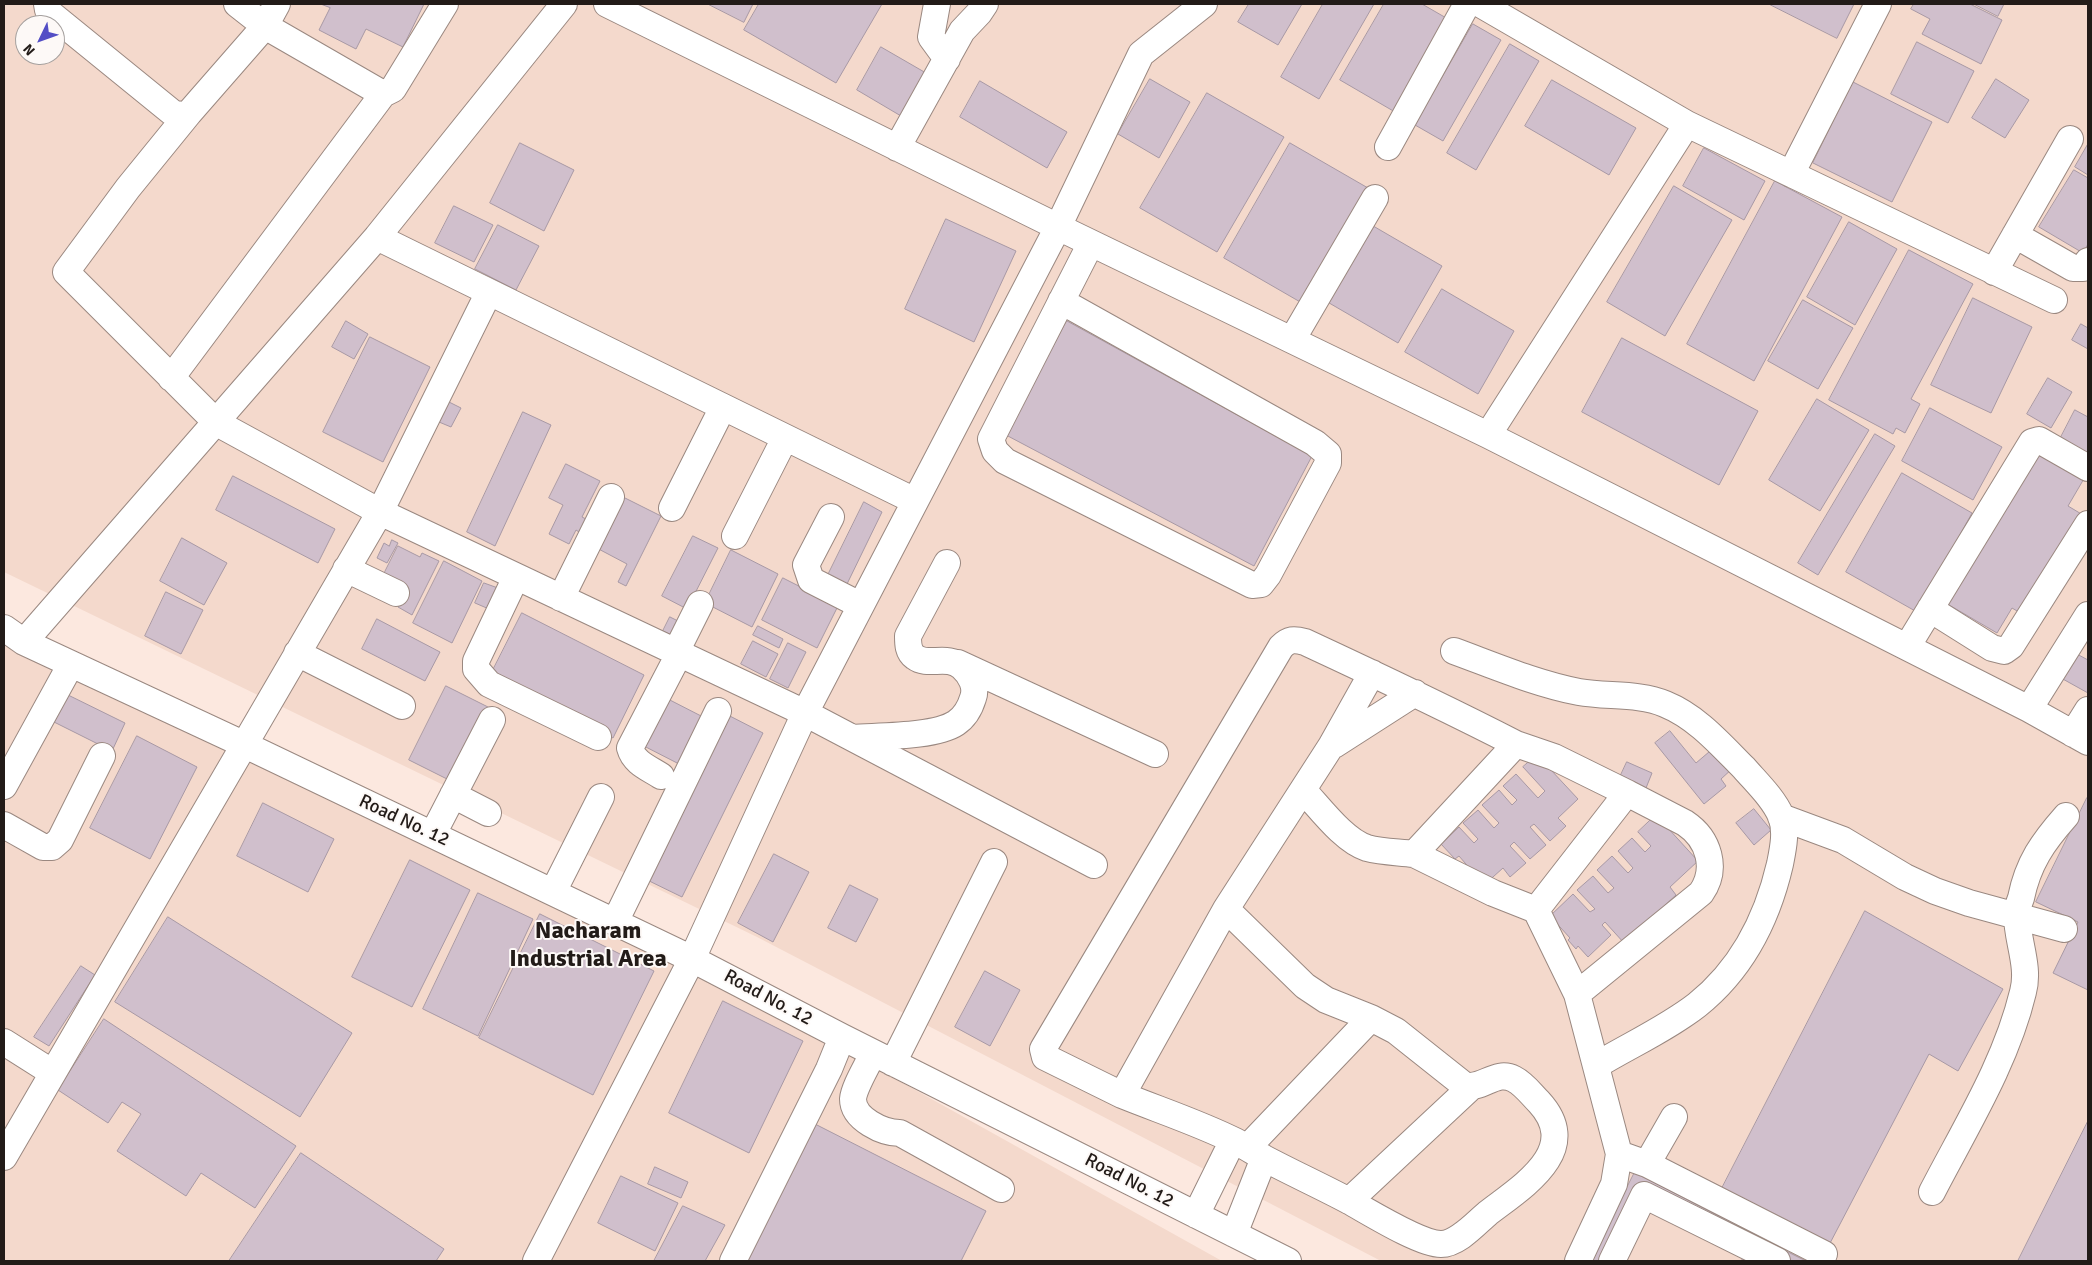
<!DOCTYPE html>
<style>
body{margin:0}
#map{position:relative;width:2092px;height:1265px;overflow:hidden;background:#fce8df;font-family:Signika,sans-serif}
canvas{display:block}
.frame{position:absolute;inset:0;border:5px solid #221b18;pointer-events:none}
.north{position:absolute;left:15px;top:15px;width:50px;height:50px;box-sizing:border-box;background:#fdf9f7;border:1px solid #a5a09e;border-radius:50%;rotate:228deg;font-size:14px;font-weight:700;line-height:20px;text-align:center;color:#221b18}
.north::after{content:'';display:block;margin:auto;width:18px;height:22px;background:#534ec5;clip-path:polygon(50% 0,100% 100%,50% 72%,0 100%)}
</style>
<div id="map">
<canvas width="2092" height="1265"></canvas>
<div class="frame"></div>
<div class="north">N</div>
</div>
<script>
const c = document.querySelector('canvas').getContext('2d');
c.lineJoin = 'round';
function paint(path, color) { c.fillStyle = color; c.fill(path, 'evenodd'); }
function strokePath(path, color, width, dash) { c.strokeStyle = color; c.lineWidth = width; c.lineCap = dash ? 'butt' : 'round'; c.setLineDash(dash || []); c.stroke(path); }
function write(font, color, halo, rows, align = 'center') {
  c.font = font + ' Signika,sans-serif'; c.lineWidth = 4; c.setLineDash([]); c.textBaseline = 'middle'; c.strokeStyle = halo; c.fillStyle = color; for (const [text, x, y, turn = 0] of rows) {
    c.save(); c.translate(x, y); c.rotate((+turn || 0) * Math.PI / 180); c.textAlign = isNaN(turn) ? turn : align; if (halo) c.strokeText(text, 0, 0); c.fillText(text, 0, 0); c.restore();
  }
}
const built = new Path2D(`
 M4 4H2088V1261H1381L757 937 4 572ZM25 25H55V55H25Z
 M4 637 693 966 1222 1261H4Z`);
const building = new Path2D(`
 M321 4H424L403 47 366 29 356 49 319 30 330 8Z
 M708 4H753L744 22Z
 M759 4H882L836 83 744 30Z
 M1249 4H1302L1278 45 1238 22Z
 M1323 4H1374L1319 99 1281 77Z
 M1384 4H1422L1448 19 1395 112 1340 80Z
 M1769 4H1854L1837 38Z
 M1914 4H1970L2002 20 1981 64 1922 34 1930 19 1911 9Z
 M1974 4H2004L1998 16Z
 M1473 24 1501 40 1443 141 1415 125Z
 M1917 42 1974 71 1948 123 1891 94Z
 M1510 44 1539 61 1476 170 1447 153Z
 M881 47 926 73 901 116 857 90Z
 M1150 79 1190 102 1159 158 1118 134Z
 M1996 79 2029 100 2005 138 1972 118Z
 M1552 80 1636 128 1609 175 1525 126Z
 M980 81 1067 132 1047 168 960 117Z
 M1853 82 1932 122 1892 202 1813 163Z
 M1207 93 1284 137 1217 252 1140 208Z
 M520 143 574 170 544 231 490 203Z
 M1290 143 1368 188 1302 303 1224 258Z
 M2088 144V175L2075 167Z
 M1704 148 1765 181 1744 220 1683 186Z
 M2074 170 2088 178V244L2083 253 2039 227Z
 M1775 181 1842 217 1754 381 1687 344Z
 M1674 186 1732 220 1665 336 1607 302Z
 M454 206 493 225 474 262 435 243Z
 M946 219 1016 251 974 342 905 309Z
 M1849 222 1897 249 1855 325 1807 297Z
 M1368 223 1442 266 1398 343 1324 300Z
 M498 225 539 246 516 290 475 269Z
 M1909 250 1973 284 1911 399 1920 404 1905 433 1896 428 1893 434 1829 400Z
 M1442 289 1514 331 1478 394 1405 352Z
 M1973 298 2032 327 1991 413 1931 385Z
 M1803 300 1853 328 1818 389 1768 361Z
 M346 321 368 334 354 359 332 347Z
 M1067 321 1312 456 1254 566 1006 435Z
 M2081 324 2088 328V349L2072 340Z
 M370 337 430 367 383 462 323 432Z
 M1622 338 1758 411 1719 485 1582 412Z
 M2048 378 2072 392 2051 428 2027 414Z
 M1817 399 1869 430 1820 511 1769 480Z
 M449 402 461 408 451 427 439 422Z
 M1930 408 2002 447 1973 500 1902 461Z
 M2075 410 2088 417V455L2060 439Z
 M523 412 551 425 495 546 467 532Z
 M1875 434 1895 446 1818 575 1798 563Z
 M2035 447 2085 477 2068 506 2083 515 2024 615 2012 608 1997 633 1944 602Z
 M566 464 600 481 582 517 586 519 579 532 576 530 569 544 549 534 563 505 549 498Z
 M1902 473 1972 513 1917 612 1846 572Z
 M233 476 335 529 318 563 216 510Z
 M617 494 661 516 626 586 618 582 627 564 591 545Z
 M864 502 882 512 847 584 828 575Z
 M693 536 718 548 687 609 662 596Z
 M182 538 227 563 204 605 160 581Z
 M392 540 398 543 387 563 377 558 384 543 389 546Z
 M398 546 420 557 422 553 439 561 412 615 398 607 407 588 383 576Z
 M731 550 778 574 752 627 705 603Z
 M444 561 482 581 452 643 413 623Z
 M783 578 838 606 817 648 762 620Z
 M484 583 498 588 489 609 475 603Z
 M166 592 203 610 181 654 145 636Z
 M522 613 644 675 613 738 490 676Z
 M670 617 682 623 675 637 663 631Z
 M377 619 440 652 425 681 362 649Z
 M758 626 783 639 779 648 753 635Z
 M753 641 778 654 766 677 741 664Z
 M788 643 806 652 788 688 770 679Z
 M2075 653 2088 660V693L2061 678Z
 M446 686 492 709 455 783 409 760Z
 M64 693 125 723 112 751 50 720Z
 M664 697 705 718 681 765 640 744Z
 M722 712 763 733 682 897 641 877Z
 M1670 731 1696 763 1716 746 1733 768 1721 779 1726 786 1704 804 1655 743Z
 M137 736 197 767 150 859 90 828Z
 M1537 755 1578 799 1558 818 1566 826 1550 841 1534 824 1530 827 1546 845 1530 859 1514 842 1510 846 1526 863 1510 877 1503 868 1484 885 1459 856 1455 859 1441 844 1459 827 1474 843 1478 839 1463 823 1478 810 1494 828 1499 823 1482 805 1499 790 1512 805 1517 800 1503 786 1516 774 1538 798 1545 791 1523 767Z
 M1627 762 1652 773 1646 788 1620 777Z
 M2087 798 2088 799V990L2053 973 2078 922 2036 902Z
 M263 803 334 839 308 892 237 856Z
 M1754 809 1771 830 1754 845 1736 823Z
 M1656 815 1698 861 1670 887 1676 895 1624 943 1605 922 1602 925 1611 935 1588 957 1578 946 1576 949 1568 940 1570 938 1550 916 1573 894 1590 912 1595 909 1577 890 1593 876 1608 893 1614 888 1597 870 1612 856 1628 873 1633 868 1618 851 1632 838 1645 852 1651 846 1638 832Z
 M774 854 809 872 773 942 738 923Z
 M410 860 470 890 412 1007 352 977Z
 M850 885 878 899 856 942 828 928Z
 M478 893 533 919 478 1036 423 1009Z
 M1865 911 2003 989 1958 1071 1929 1054 1828 1247 1719 1194Z
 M540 914 654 971 593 1095 479 1038Z
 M168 917 352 1033 300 1117 115 1002Z
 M81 966 95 975 49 1046 34 1037Z
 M985 971 1020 990 990 1046 955 1027Z
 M723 1001 803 1041 749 1153 669 1113Z
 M104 1019 296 1146 255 1208 201 1173 186 1196 117 1151 141 1114 122 1102 108 1123 58 1090Z
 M2088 1121V1261H2018Z
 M815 1124 986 1211 961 1261H746Z
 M301 1153 444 1249 436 1261H229Z
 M655 1167 688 1182 681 1198 648 1184Z
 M1635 1172 1760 1238 1806 1261H1590Z
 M621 1176 678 1203 655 1251 598 1223Z
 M1644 1202 1745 1255 1741 1261H1616Z
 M683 1206 725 1225 705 1261H654Z`);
const minor = new Path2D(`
 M47 4 48 10 51 14 174 114 183 115 189 113 265 26 277 4
 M237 4 265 26 383 94 393 89 445 4
 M607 4 1058 227 1488 435 2029 709 2088 742
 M937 4 931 37 947 59
 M1480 4 1687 124 2054 300
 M189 113 128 188 66 272 217 423 380 512 805 713 1094 865
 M1388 147 1467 4
 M897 148 962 31 979 13 985 4
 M1791 174 1878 4
 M2015 235 2073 268H2083L2088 261
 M377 237 915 501
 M1994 272 2070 139
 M1061 301 1315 443 1328 454V463L1268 575 1261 584 1252 585 1005 461 995 451 991 439 1091 243
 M1292 340 1375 198
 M171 378 383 94
 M1488 435 1687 124
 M672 508 723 407
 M831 517 806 565 811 580 860 605
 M735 536 785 438
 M346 569 396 593
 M516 577 476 661V669L489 684 598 737
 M561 598 611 497
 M1930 609 1992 648 2004 651 2011 646 2088 524
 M4 628 24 642 243 744 692 959 842 1037 1288 1261
 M24 642 377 237 564 4
 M1907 647 2032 442 2039 440 2088 468
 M1454 651C1495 666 1537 684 1579 692 1607 697 1639 693 1665 704 1697 717 1720 744 1744 768 1757 783 1773 798 1781 816 1787 831 1783 849 1780 864 1767 920 1742 969 1697 1005 1666 1029 1630 1045 1597 1065
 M676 652 700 604
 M297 653 402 706
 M958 663 1155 754
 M1372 673 1331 746 1226 909 1122 1095 1045 1057 1043 1049 1281 647C1289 639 1294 639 1305 642 1376 675 1446 708 1516 744
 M2029 709 2088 615
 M2073 734 2088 710
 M853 738C880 736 935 737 956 723 965 717 970 708 973 698 977 687 971 675 962 667 947 654 928 667 915 657 908 652 908 644 908 636L947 563
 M1334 745 1415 693
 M661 776C649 768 634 763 630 748L679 654
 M4 786 71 664
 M1303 790C1320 808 1344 841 1367 848 1382 852 1398 852 1414 854
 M453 795 488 813
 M1781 817 1843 840 1905 877 1935 891 1969 903 2064 929
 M4 825 43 847H52L60 840 102 756
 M433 834 492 720
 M553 892 601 797
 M1536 910 1627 793 1685 823C1709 839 1718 869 1701 893L1577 994
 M615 922 718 711
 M4 1042 53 1073
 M873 1053C868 1065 854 1087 853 1099 853 1119 883 1133 900 1133L1001 1189
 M893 1063 994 862
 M1122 1095C1159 1110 1199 1123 1235 1141 1245 1146 1254 1152 1264 1158 1292 1173 1321 1186 1349 1201 1369 1212 1420 1244 1441 1244 1458 1244 1476 1223 1488 1213 1523 1186 1583 1150 1539 1102 1531 1094 1524 1084 1514 1079 1495 1069 1482 1091 1464 1085L1396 1031 1371 1018 1326 1000 1305 986 1226 909
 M1248 1147 1371 1018
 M1619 1154 1647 1164 1824 1254
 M4 1157 380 512 489 292
 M1647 1164 1674 1117
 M1932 1192C1965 1128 2006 1063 2023 992 2030 967 2017 940 2017 916 2017 910 2019 903 2021 898 2028 863 2043 842 2066 816
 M1349 1201 1471 1087
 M1196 1215 1233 1140
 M1234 1234 1264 1158
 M536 1261 692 959 805 713 1058 227 1141 54 1204 4
 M733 1261 829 1069 842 1037
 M1578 1261 1614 1184 1619 1154 1577 994 1536 910 1493 893 1414 854 1516 744 1554 757 1627 793
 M1612 1261 1644 1195 1777 1261`);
const streetNames = [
 ["Road No. 12",404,821,25],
 ["Road No. 12",768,998,28],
 ["Road No. 12",1129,1181,27]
];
const districtNames = [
 ["Nacharam",588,932],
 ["Industrial Area",588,960]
];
paint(built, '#f4d9cc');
paint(building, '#d0bfcc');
strokePath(building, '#a899a5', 1);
strokePath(minor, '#9a8880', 28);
strokePath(minor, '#fff', 26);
write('19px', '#221b18', '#fdf9f7', streetNames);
write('bold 24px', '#221b18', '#fdf9f7', districtNames);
</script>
